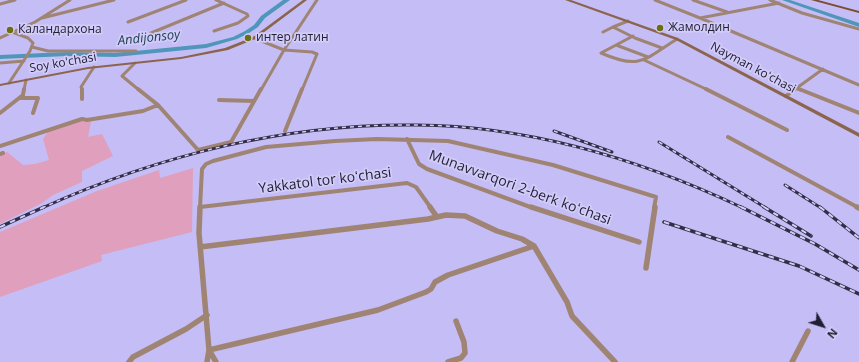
<!DOCTYPE html>
<meta charset="utf-8">
<style>
body{margin:0}
#map{position:relative;width:859px;height:362px;overflow:hidden;background:#c5bdf5;font-family:"Open Sans",sans-serif}
canvas{display:block}
.north{position:absolute;left:803px;top:306px;width:40px;height:40px;-webkit-text-stroke:3px #d2ccf9;paint-order:stroke;rotate:129deg;font-size:11px;font-weight:700;line-height:16px;text-align:center;color:#211d32}
.north::after{content:'';display:block;margin:auto;width:14px;height:18px;background:#211d32;clip-path:polygon(50% 0,100% 100%,50% 72%,0 100%)}
</style>
<div id="map">
<canvas width="859" height="362"></canvas>
<div class="north">N</div>
</div>
<script>
const c = document.querySelector('canvas').getContext('2d');
c.lineJoin = 'round';
function paint(path, color) { c.fillStyle = color; c.fill(path, 'evenodd'); }
function strokePath(path, color, width, dash) { c.strokeStyle = color; c.lineWidth = width; c.lineCap = dash ? 'butt' : 'round'; c.setLineDash(dash || []); c.stroke(path); }
function write(font, color, halo, rows, align = 'center') {
  c.font = font + ' "Open Sans",sans-serif'; c.lineWidth = 3.5; c.setLineDash([]); c.textBaseline = 'middle'; c.strokeStyle = halo; c.fillStyle = color; for (const [text, x, y, turn = 0] of rows) {
    c.save(); c.translate(x, y); c.rotate((+turn || 0) * Math.PI / 180); c.textAlign = isNaN(turn) ? turn : align; if (halo) c.strokeText(text, 0, 0); c.fillText(text, 0, 0); c.restore();
  }
}
const green = new Path2D(`
 M81 121 86 122 91 121 88 137 102 134 113 156 82 171V182L53 195 42 203 0 224V155L7 152 23 165 35 164 49 160 43 139 49 130Z
 M193 168 192 232 101 255 102 261 0 297V232L97 191 159 170 160 178Z`);
const river = new Path2D(`
 M283 0H290L265 18 258 27 249 33 237 39 206 48 115 57 67 56 0 59V55L67 52 115 53 206 44 233 37 245 31 254 25 261 16Z
 M782 0H790L859 23V27Z`);
const streetFar2 = new Path2D(`
 M655 0 700 18 779 3
 M693 0 727 12
 M770 0 802 13 859 29
 M0 4 15 0
 M42 18 114 0
 M700 18 859 85
 M128 22 186 0
 M613 27 628 21
 M214 31 238 23 248 16 247 14 216 0
 M603 32 613 27 635 38 662 48
 M151 33 224 3
 M633 36 601 53C640 70 644 60 677 39
 M0 38 35 22 70 0
 M254 38 284 50 312 52 317 54 302 90
 M616 45 648 57
 M32 47 48 51H136
 M644 60 708 90
 M0 63 24 61
 M135 63 122 76 139 90
 M9 83 30 51 33 43 28 38 12 32
 M798 89 801 90
 M24 90 26 80
 M82 90 81 87 94 67
 M261 90 284 50 317 0
 M794 90 823 69`);
const streetFar1 = new Path2D(`
 M82 89V99
 M138 89 158 105 198 150 231 142 261 89
 M706 89 787 130
 M799 89 859 113
 M786 96 795 89
 M20 98H38L33 113
 M219 100 254 101
 M0 113 23 95 24 89
 M285 131 302 89
 M728 137 859 208
 M407 139 419 164 427 169 533 208
 M0 146 82 119 87 120 143 111 158 105
 M0 154 3 153
 M200 207 407 183 416 187 431 208
 M200 208 202 169 206 164 213 161 266 147 335 141 377 139 448 141 553 165 656 197 654 208`);
const street = new Path2D(`
 M200 207 199 233 209 350 207 362
 M430 207 437 217
 M531 207 639 242
 M857 207 859 208
 M200 247 428 219 446 215 465 216 497 231 522 239 534 246 567 302 572 316 615 362
 M646 268 655 207
 M129 362 133 357 186 329 207 315
 M216 362 209 350 378 310 426 292 431 289 435 282 448 275 534 246
 M448 362 461 358 465 353 464 342 456 321
 M792 362 808 331`);
const secondary = new Path2D(`
 M303 0H307L255 39 228 50 181 59 88 69 0 86V84L88 67 181 57 225 48 253 37Z
 M565 0H571L678 38 859 133V137L676 40Z`);
const primary = new Path2D(`
 M811 0H818L859 11V13Z`);
const railFar1 = new Path2D(`
 M554 131 612 152
 M659 142 766 208
 M785 185 821 208
 M42 208C159 155 288 123 417 125 529 126 642 160 743 208`);
const rail = new Path2D(`
 M741 207 815 244 859 270
 M764 207 811 236
 M820 207 859 238
 M664 222 799 266 859 294
 M0 227 44 207`);
const markers = [
 [660,28,4,"#6c6e11"],
 [10,30,4,"#6c6e11"],
 [248,38,4,"#6c6e11"]
];
const farPoinames = [
 ["Жамолдин",668,28],
 ["Каландархона",18,30],
 ["интер латин",256,38]
];
const farStreetnames = [
 ["Soy ko'chasi",63,63,-10],
 ["Nayman koʻchasi",753,68,28]
];
const farWaternames = [
 ["Andijonsoy",149,38,-6]
];
const streetNames = [
 ["Yakkatol tor koʻchasi",325,181,-7],
 ["Munavvarqori 2-berk koʻchasi",520,188,20]
];
paint(green, '#e09fbc');
paint(river, '#4e97bb');
strokePath(streetFar2, '#9f8474', 3);
strokePath(streetFar1, '#9f8474', 4);
strokePath(street, '#9f8474', 5.5);
paint(secondary, '#8b644d');
paint(primary, '#7b4c2f');
strokePath(railFar1, '#332e47', 3);
strokePath(rail, '#332e47', 3.5);
strokePath(railFar1, '#d2ccf9', 1.5, [4]);
strokePath(rail, '#d2ccf9', 2, [5.5]);
for (const [x, y, r, color] of markers) { const dot = new Path2D(); dot.arc(x, y, r, 0, 2 * Math.PI); c.fillStyle = color; c.fill(dot); strokePath(dot, '#d2ccf9', 1.5); }
write('12px', '#211d32', '#d2ccf9', farPoinames, 'left');
write('12px', '#211d32', '#d2ccf9', farStreetnames);
write('italic 13px', '#1c3e4e', '#d2ccf9', farWaternames);
write('14px', '#211d32', '#d2ccf9', streetNames);
</script>
